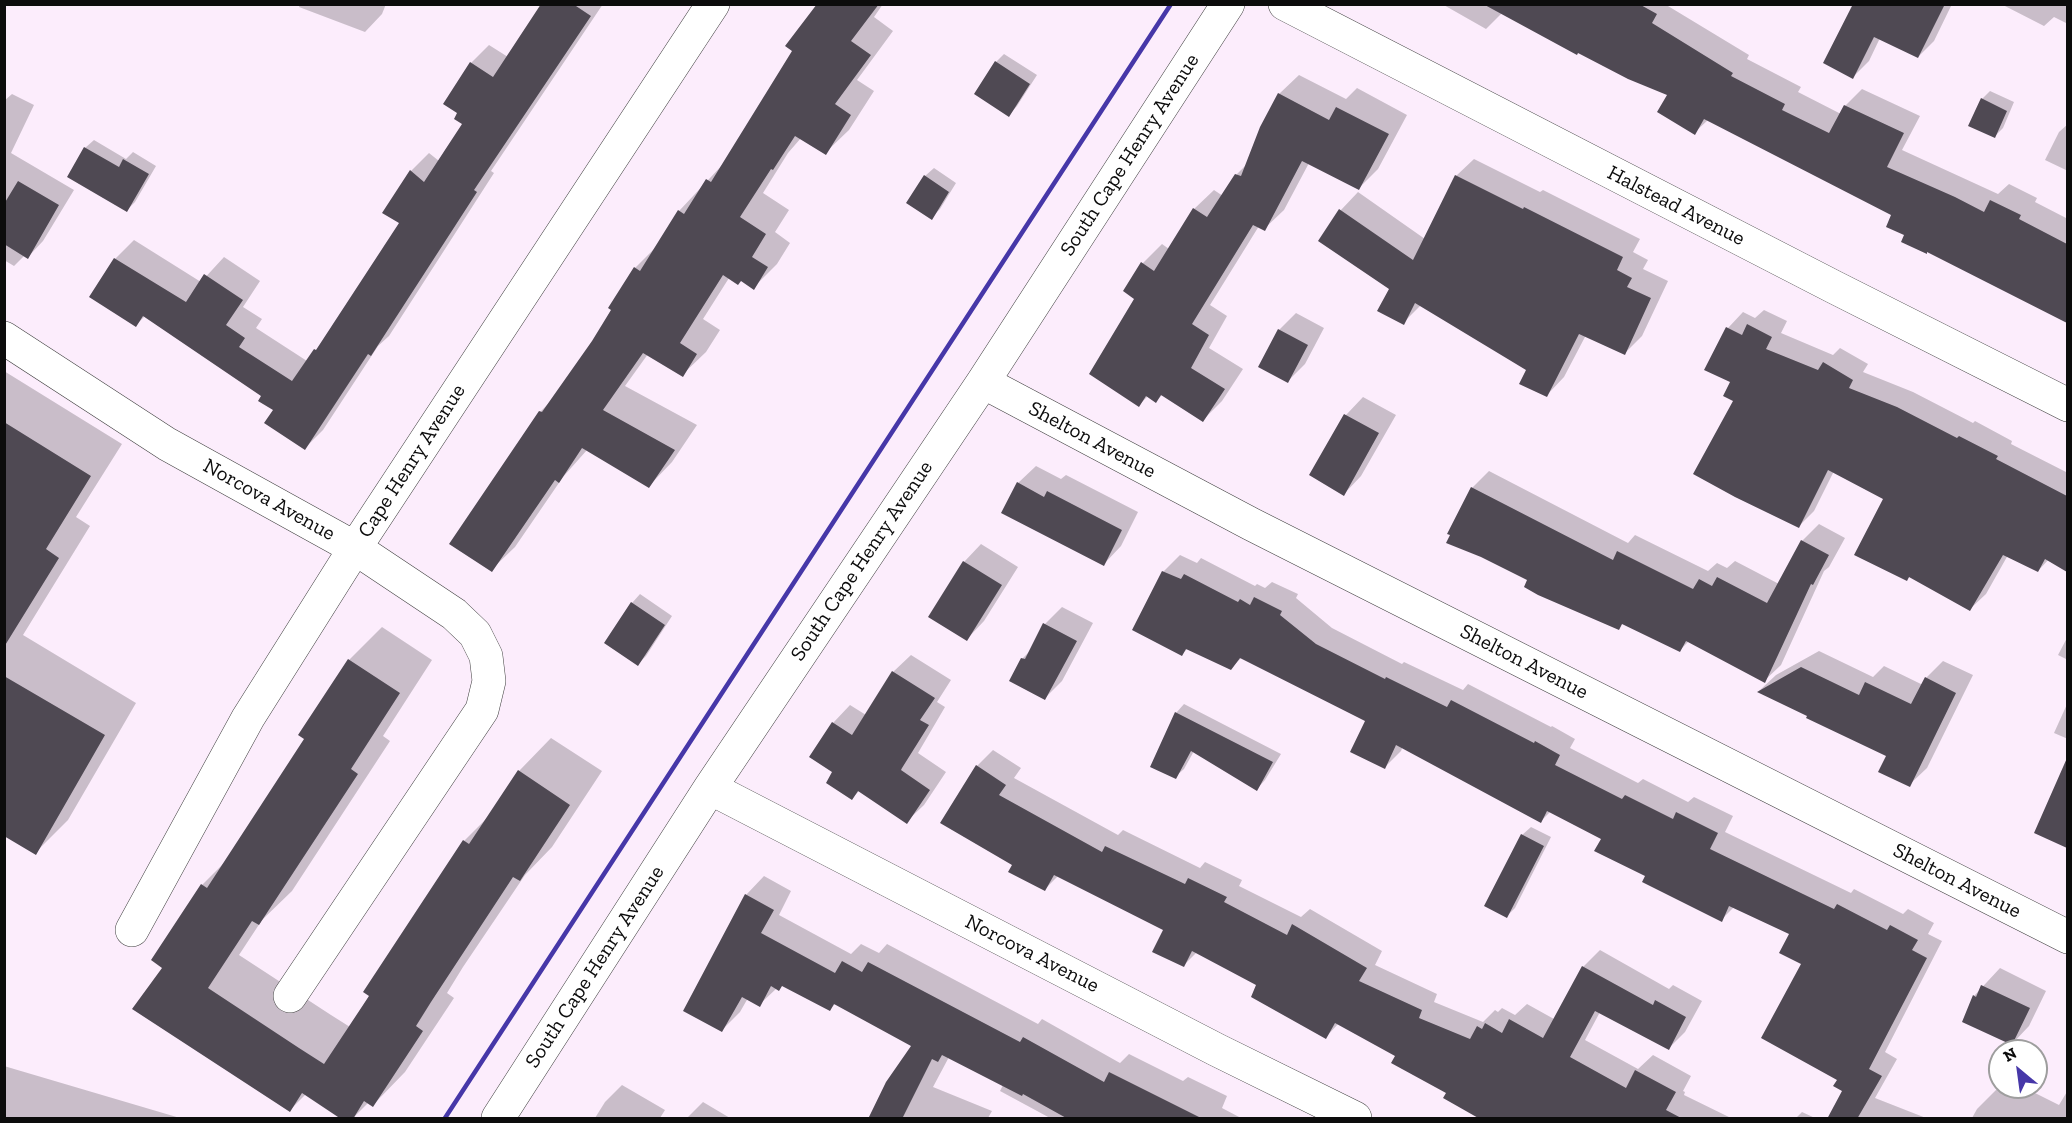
<!DOCTYPE html>
<style>
body{margin:0}
#map{position:relative;width:2072px;height:1123px;overflow:hidden;background:#fcedfc;font-family:"Zilla Slab",serif}
canvas{display:block}
.frame{position:absolute;inset:0;border:6px solid #0c0c0c;pointer-events:none}
.north{position:absolute;left:1988px;top:1039px;width:60px;height:60px;box-sizing:border-box;background:#fff;border:2px solid #9e9e9e;border-radius:50%;rotate:331deg;font-size:16px;font-weight:700;line-height:24px;text-align:center;color:#0c0c0c}
.north::after{content:'';display:block;margin:auto;width:21px;height:27px;background:#4637a8;clip-path:polygon(50% 0,100% 100%,50% 72%,0 100%)}
</style>
<div id="map">
<canvas width="2072" height="1123"></canvas>
<div class="frame"></div>
<div class="north">N</div>
</div>
<script>
const c = document.querySelector('canvas').getContext('2d');
c.lineJoin = 'round';
function paint(path, color) { c.fillStyle = color; c.fill(path, 'evenodd'); }
function strokePath(path, color, width, dash) { c.strokeStyle = color; c.lineWidth = width; c.lineCap = dash ? 'butt' : 'round'; c.setLineDash(dash || []); c.stroke(path); }
function write(font, color, halo, rows, align = 'center') {
  c.font = font + ' "Zilla Slab",serif'; c.lineWidth = 6; c.setLineDash([]); c.textBaseline = 'middle'; c.strokeStyle = halo; c.fillStyle = color; for (const [text, x, y, turn = 0] of rows) {
    c.save(); c.translate(x, y); c.rotate((+turn || 0) * Math.PI / 180); c.textAlign = isNaN(turn) ? turn : align; if (halo) c.strokeText(text, 0, 0); c.fillText(text, 0, 0); c.restore();
  }
}
const shadow = new Path2D(`
 M300 4H386L382 14 365 32 299 7Z
 M543 4H603L491 171 494 173 389 336 378 346 323 430 305 448 263 395 145 316 136 325 91 297 115 259 134 240 201 282 224 257 260 281 243 307 262 319 256 328 307 361 323 342 401 223 411 171 429 153 439 161 464 123 471 63 489 45 508 57Z
 M818 4H883L874 17 893 31 857 80 874 91 849 130 825 153 801 138 788 153 763 193 789 210 775 232 790 243 777 264 753 288 742 280 729 278 703 319 720 330 706 352 682 375 648 354 625 386 697 425 672 462 649 486 587 450 563 477 515 547 491 570 540 412 552 400 593 342 635 268 658 245 679 211 725 162 794 50Z
 M1442 4H1506L1502 13 1486 29Z
 M1552 4H1669L1668 6 1749 55 1747 59 1801 87 1798 92 1841 114 1845 106 1862 89 1920 116 1902 150 1998 194 2009 184 2037 198 2035 202 2068 219V321L1928 251 1906 234 1893 214 1708 120 1694 133 1669 94Z
 M1854 4H1952L1934 41 1918 57 1880 38 1869 61 1853 77Z
 M2001 4H2068V24L2054 17 2044 26Z
 M1004 54 1037 75 1017 106 1009 115 996 62Z
 M1299 75 1346 99 1357 88 1407 115 1378 169 1359 188 1309 163 1284 210 1264 229 1259 226 1210 305 1227 316 1209 348 1243 369 1222 401 1203 420 1163 394 1156 401 1148 396 1139 405 1136 299 1143 263 1162 244 1169 249 1194 209 1214 190 1223 196 1237 174 1247 164 1279 94Z
 M1990 91 2014 102 2003 128 1994 137 1982 99Z
 M12 94 34 105 11 153 74 190 43 241 28 257 25 255 14 266 4 260V101Z
 M2068 124V171L2045 160 2059 132Z
 M94 140 126 159 133 152 156 166 135 202 127 210 85 148Z
 M1474 159 1540 192 1543 190 1640 239 1633 252 1648 260 1643 269 1668 281 1642 336 1625 353 1586 335 1564 377 1547 395 1528 369 1421 305 1403 323 1391 288 1320 241 1341 210 1358 192 1425 239 1456 176Z
 M934 168 956 183 940 209 931 218 908 202 925 176Z
 M1764 310 1787 321 1781 333 1833 355 1840 348 1868 364 1863 372 1913 392 1973 423 1975 421 2012 441 2011 444 2068 473V570L2049 559 2038 571 2008 555 1986 594 1970 609 1911 576 1907 579 1885 498 1834 471 1814 511 1799 526 1735 401 1732 382 1706 369 1728 328 1743 312 1755 318Z
 M1296 313 1324 328 1305 364 1288 381 1279 330Z
 M4 371 122 444 76 517 90 526 23 635 136 703 68 820 36 852 4 736Z
 M1363 397 1396 415 1361 476 1344 494 1311 475 1346 415Z
 M1036 466 1061 479 1066 475 1138 512 1121 546 1104 564 1018 483Z
 M1489 471 1628 543 1635 535 1708 571 1717 563 1727 568 1735 561 1779 584 1802 541 1819 524 1845 538 1829 567 1824 571 1781 665 1764 681 1689 641 1679 651 1623 623 1618 628 1529 579 1472 488Z
 M981 544 1018 567 984 621 967 639 930 616 964 562Z
 M1180 555 1197 563 1201 558 1255 586 1257 584 1265 588 1272 582 1298 594 1296 598 1332 628 1402 664 1404 662 1463 690 1468 684 1551 727 1552 726 1575 739 1570 748 1638 783 1643 779 1688 802 1694 797 1733 816 1725 832 1851 893 1854 889 1903 914 1908 909 1934 923 1928 934 1942 941 1885 1052 1897 1059 1875 1098 1926 1118H1829L1844 1090 1803 964 1791 933 1734 907 1721 920 1647 875 1603 838 1550 812 1541 821 1403 746 1401 751 1384 768 1367 721 1242 657 1230 669 1188 648 1182 654 1163 572Z
 M640 594 672 616 646 656 638 664 632 603Z
 M1062 607 1093 623 1062 681 1045 698 1011 680 1023 658 1031 650 1045 624Z
 M382 627 432 660 383 736 390 741 292 891 262 920 239 955 331 1015 350 1027 464 841 490 815 519 771 551 738 602 771 552 847 525 875 463 967 447 993 454 998 405 1072 373 1105 369 1102 353 1118 306 1094 290 1110 164 967 202 885 227 860 306 738 300 734 349 660Z
 M2068 636V660L2058 655Z
 M1819 651 1873 677 1884 666 1923 685 1926 678 1943 661 1973 675 1927 768 1909 785 1888 756 1759 691 1776 675Z
 M911 655 951 680 937 702 945 707 918 753 946 772 924 805 906 822 859 791 852 798 835 772 833 723 850 705 866 715 893 672Z
 M2068 702V739L2054 733Z
 M1184 704 1281 754 1265 780 1257 789 1194 751 1184 769 1175 777 1176 713Z
 M993 750 1021 768 1014 778 1118 835 1123 830 1200 868 1205 862 1242 880 1239 886 1301 917 1310 909 1382 951 1375 965 1437 994 1434 1002 1483 1022 1495 1010 1498 1012 1502 1008 1515 1015 1527 1004 1554 1019 1583 967 1600 950 1669 989 1673 985 1702 1001 1685 1032 1669 1048 1600 1012 1585 1040 1638 1069 1653 1055 1691 1076 1683 1091 1685 1092 1684 1095 1731 1118H1483L1397 1056 1339 1023 1326 1037 1258 985 1197 952 1184 965 1165 929 1058 876 1045 889 1014 864 977 766Z
 M2068 770V846L2036 833 2061 776Z
 M1531 827 1551 837 1515 908 1507 916 1522 835Z
 M764 876 791 891 779 915 851 954 861 944 879 953 887 944 1038 1024 1042 1019 1120 1063 1129 1054 1183 1081 1188 1077 1227 1096 1222 1108 1241 1118H1050L1000 1091 1003 1085 949 1057 933 1087 992 1111 988 1118H882L913 1045 836 1003 830 1009 783 985 777 988 759 1005 748 998 740 1012 722 1030 746 895Z
 M2000 968 2046 991 2029 1026 2012 1044 1974 996Z
 M4 1066 180 1118H4Z
 M622 1085 665 1110 660 1118H595L605 1102Z
 M2000 1086 2023 1087 2059 1105 2068 1090V1118H1972L1977 1109Z
 M703 1102 730 1118H687Z
 M1802 1112 1815 1118H1796Z`);
const building = new Path2D(`
 M541 4H573L591 16 474 190 477 192 371 356 368 354 305 450 264 423 273 410 258 401 261 396 143 316 136 327 89 297 114 258 186 302 204 274 243 300 226 325 245 338 239 347 292 381 314 349 316 350 399 223 382 213 410 170 424 182 462 124 454 119 457 113 443 104 470 62 493 77Z
 M817 4H879L851 41 871 55 835 104 851 115 826 155 795 136 773 170 771 169 740 217 766 234 752 257 768 267 754 290 741 281 738 285 723 275 680 343 697 354 683 377 643 353 603 410 675 450 649 488 582 448 559 483 555 480 492 572 449 544 539 411 542 412 592 341 611 310 608 308 634 267 640 271 678 210 684 214 706 179 711 182 792 51 785 46Z
 M1483 4H1639L1657 14 1652 23 1733 73 1731 76 1785 104 1782 110 1829 133 1844 105 1904 133 1887 167 1955 197 1984 212 1990 200 2021 215 2019 219 2067 244V323L1927 252V254L1901 242 1904 235 1886 227 1891 215 1704 119 1695 135 1657 112 1667 95 1628 79 1578 53 1577 55Z
 M1853 4H1945L1918 58 1874 37 1853 79 1823 63Z
 M995 61 1030 84 1009 117 974 94Z
 M1278 93 1329 120 1336 107 1389 134 1359 190 1302 161 1265 231 1253 225 1192 324 1209 335 1191 368 1225 389 1203 422 1161 395 1156 403 1146 396 1139 407 1089 374 1134 299 1123 291 1141 262 1154 271 1193 208 1207 217 1235 174 1241 176 1260 127Z
 M1981 98 2007 111 1995 138 1968 126Z
 M84 147 119 167 123 159 149 174 127 212 67 177Z
 M924 175 949 192 932 220 906 203Z
 M1455 175 1523 209 1524 207 1623 257 1617 270 1632 278 1627 287 1651 298 1625 355 1579 334 1547 397 1519 384 1526 370 1415 303 1404 325 1377 311 1389 289 1318 241 1339 209 1413 260Z
 M18 181 59 205 28 259 4 244V204Z
 M1747 324 1772 337 1766 349 1818 370 1823 362 1853 380 1849 388 1897 407 1957 438 1959 436 1998 456 1996 459 2067 496V572L2045 559 2038 572 2003 555 1970 611 1909 577 1907 581 1854 555 1883 499 1828 470 1799 528 1735 497 1693 474 1733 401 1723 396 1730 382 1704 370 1726 327 1742 335Z
 M1278 329 1308 345 1288 383 1258 367Z
 M1344 414 1379 433 1344 496 1309 475Z
 M4 422 91 476 46 549 59 558 4 647Z
 M1017 482 1044 497 1047 491 1122 530 1104 566 1001 513Z
 M1471 487 1613 560 1617 551 1693 589 1699 579 1712 586 1717 577 1767 603 1801 540 1829 555 1813 585 1811 584 1765 683 1686 641 1680 652 1622 624 1619 630 1538 595 1524 587 1527 580 1481 557 1446 543 1450 535 1447 534Z
 M963 561 1002 585 967 641 928 617Z
 M1162 571 1181 579 1184 574 1238 602 1240 599 1250 605 1254 597 1282 611 1280 615 1316 644 1385 679 1386 677 1447 707 1451 700 1534 743 1535 741 1560 755 1555 765 1622 799 1625 795 1673 819 1676 812 1718 833 1710 849 1834 909 1837 904 1887 930 1890 925 1918 940 1912 950 1927 958 1869 1069 1882 1076 1857 1119H1827L1842 1091 1833 1086 1837 1080 1761 1038 1801 964 1779 953 1789 934 1729 906 1722 922 1642 882 1645 876 1594 851 1601 839 1547 811 1541 823 1396 745 1385 769 1350 752 1365 721 1240 658 1231 670 1186 649 1182 656 1132 630Z
 M631 602 665 625 638 666 604 643Z
 M1043 623 1077 641 1045 700 1009 681 1021 658 1025 659Z
 M348 659 400 693 351 769 358 774 259 925 252 921 208 988 299 1048 324 1064 369 996 363 992 463 840 469 844 518 770 570 805 520 881 513 877 431 1002 416 1026 423 1031 373 1107 364 1101 353 1119H341L302 1093 290 1112 132 1009 162 968 151 960 201 884 207 888 304 739 298 735Z
 M1801 667 1859 695 1865 682 1911 704 1925 677 1956 693 1910 787 1878 772 1886 756 1806 718 1807 716 1757 692Z
 M892 671 935 698 920 720 929 725 902 768 901 770 930 790 907 824 858 791 852 800 826 783 832 772 809 757 832 722 852 735Z
 M4 676 105 735 36 855 4 836Z
 M1175 712 1273 762 1257 791 1191 751 1176 779 1150 767Z
 M2067 758V848L2034 833Z
 M976 765 1006 785 999 795 1102 852 1105 846 1185 884 1188 878 1227 897 1224 902 1287 935 1292 924 1367 968 1359 981 1422 1010 1419 1018 1470 1039 1477 1026 1482 1029 1485 1023 1502 1033 1509 1019 1543 1038 1582 966 1653 1005 1655 1000 1686 1017 1669 1050 1595 1011 1570 1057 1626 1088 1635 1070 1676 1092 1666 1110 1683 1119H1480L1443 1098 1446 1093 1391 1063 1395 1056 1335 1023 1326 1039 1251 997 1256 985 1192 951 1184 967 1152 952 1163 930 1054 875 1045 891 1008 872 1012 865 940 823Z
 M1521 834 1544 846 1507 918 1484 906Z
 M745 894 774 910 761 933 835 973 842 961 862 972 868 962 1020 1042 1023 1037 1104 1082 1109 1072 1203 1119H1068L1023 1094 1022 1096 942 1055 938 1062 932 1059 902 1119H868L886 1082 911 1046 834 1004 830 1011 782 986 779 991 771 986 760 1007 742 997 722 1032 683 1011Z
 M1981 985 2030 1008 2012 1045 1962 1022 1973 995 1976 997Z`);
const minor = new Path2D(`
 M1285 4 1834 287 2068 405
 M4 338 167 444 355 548 454 614 475 634 486 656 489 681 482 710 290 996
 M983 382 1251 524 2068 937
 M710 788 1217 1050 1355 1118
 M132 930 248 718 355 548 713 4
 M498 1118 710 788 983 382 1228 4`);
const rail = new Path2D(`
 M445 1118 1171 4`);
const streetNames = [
 ["South Cape Henry Avenue",1130,155,-57],
 ["Halstead Avenue",1676,206,27],
 ["Shelton Avenue",1092,440,28],
 ["Cape Henry Avenue",412,461,-57],
 ["Norcova Avenue",269,500,29],
 ["South Cape Henry Avenue",862,561,-56],
 ["Shelton Avenue",1524,662,27],
 ["Shelton Avenue",1957,881,27],
 ["Norcova Avenue",1032,954,27],
 ["South Cape Henry Avenue",595,967,-57]
];
paint(shadow, '#0003');
paint(building, '#4f4953');
strokePath(minor, '#3f3f3f', 34);
strokePath(minor, '#fff', 33);
strokePath(rail, '#4637a8', 4.5);
write('21px', '#0c0c0c', '#fff', streetNames);
</script>
